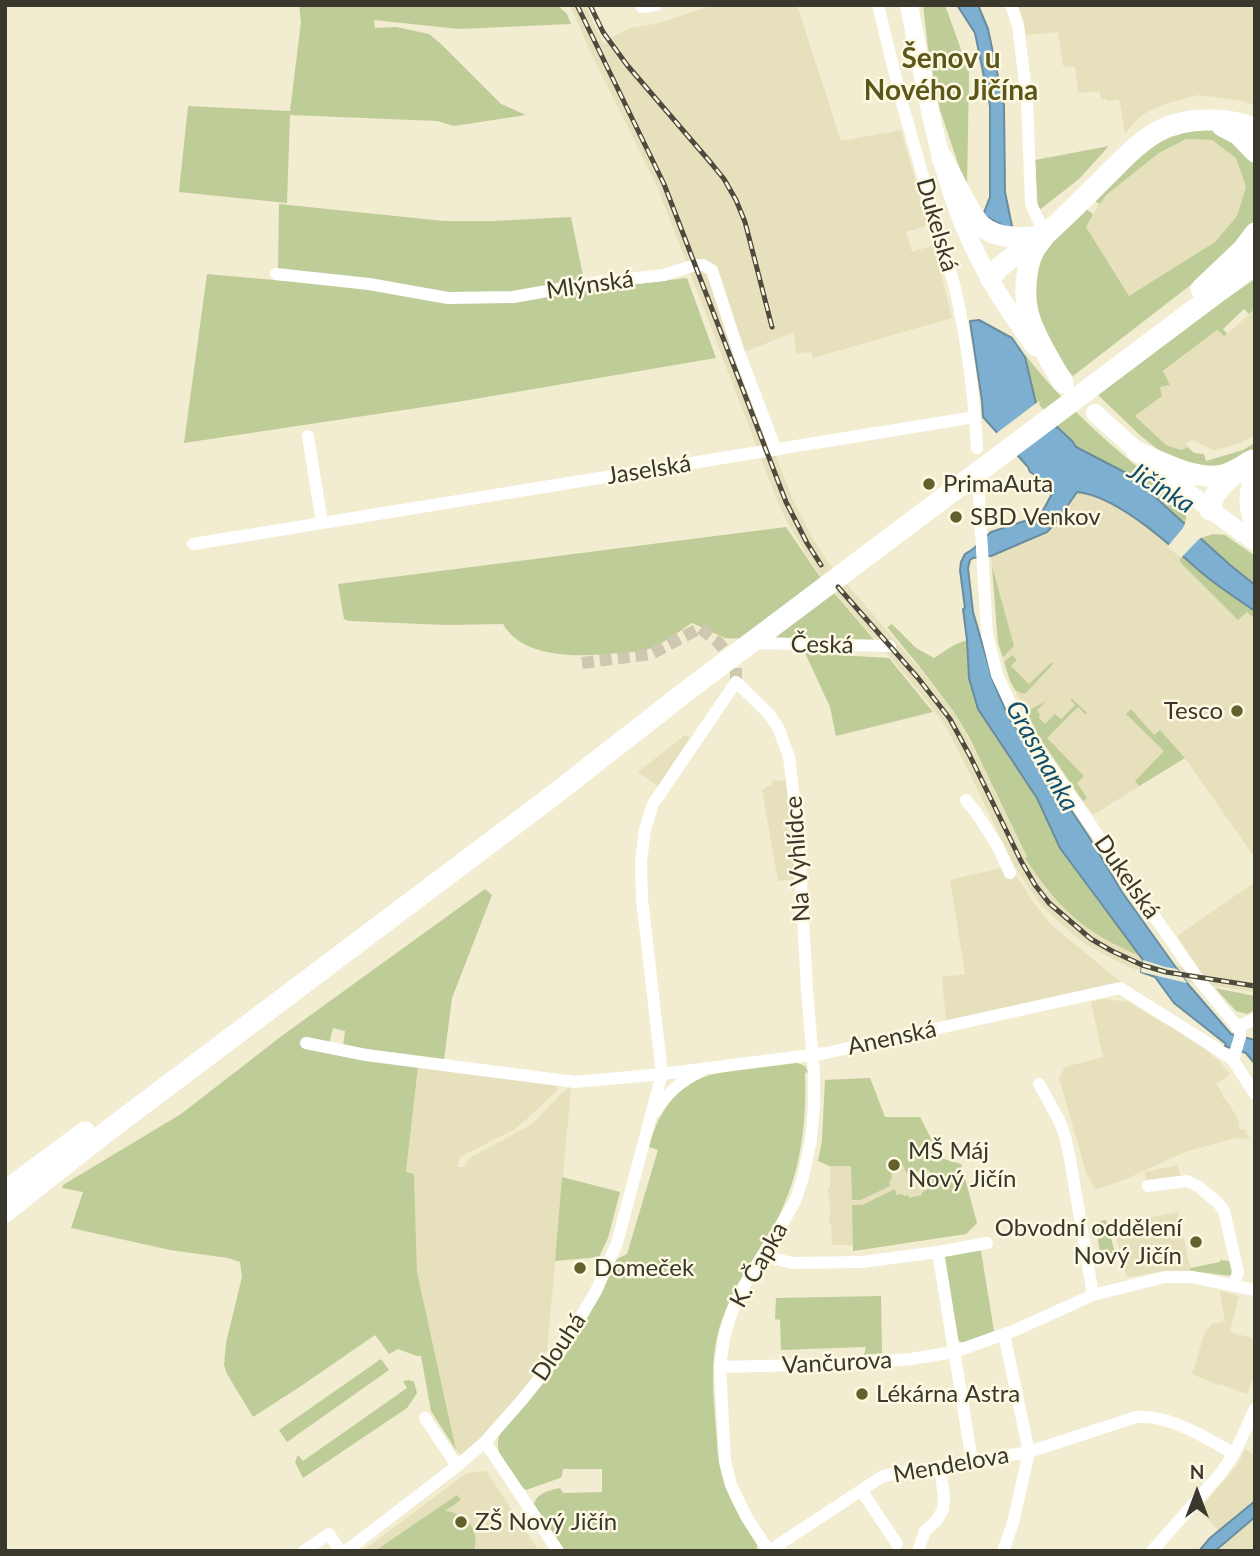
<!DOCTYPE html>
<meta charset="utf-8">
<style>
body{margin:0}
#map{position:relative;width:1260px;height:1556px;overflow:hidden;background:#f2ecd0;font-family:Lato,sans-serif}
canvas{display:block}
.frame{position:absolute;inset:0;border:7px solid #3a372c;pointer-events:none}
.north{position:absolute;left:1162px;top:1458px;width:70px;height:70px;-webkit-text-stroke:5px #fef9e2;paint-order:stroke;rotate:0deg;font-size:19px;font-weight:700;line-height:28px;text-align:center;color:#3a372c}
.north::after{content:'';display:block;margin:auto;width:24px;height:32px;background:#3a372c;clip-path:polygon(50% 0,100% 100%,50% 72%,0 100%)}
</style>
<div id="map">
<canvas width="1260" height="1556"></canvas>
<div class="frame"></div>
<div class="north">N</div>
</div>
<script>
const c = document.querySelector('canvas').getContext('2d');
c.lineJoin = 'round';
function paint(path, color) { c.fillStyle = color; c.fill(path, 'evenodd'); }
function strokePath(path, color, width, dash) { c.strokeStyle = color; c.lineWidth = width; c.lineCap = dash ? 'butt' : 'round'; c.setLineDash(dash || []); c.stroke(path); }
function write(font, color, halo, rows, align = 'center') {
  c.font = font + ' Lato,sans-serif'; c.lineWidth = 5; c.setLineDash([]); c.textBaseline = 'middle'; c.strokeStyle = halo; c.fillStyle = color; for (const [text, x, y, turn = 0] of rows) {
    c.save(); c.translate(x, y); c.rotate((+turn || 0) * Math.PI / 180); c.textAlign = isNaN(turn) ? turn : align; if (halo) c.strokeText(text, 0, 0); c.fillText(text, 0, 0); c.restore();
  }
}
const built = new Path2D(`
 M570 5H588L587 8 603 44 612 37 630 28 660 23 713 5H797L841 141 901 130 928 223 923 227 906 232 912 252 934 245 952 318 813 358 811 352 796 354 794 332 742 353 701 260 793 500 813 539 827 561 924 674 956 715 976 753 1027 858 1115 945 1152 961 1200 970 1177 936 1255 882V992L1164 979 1126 966 1087 945 1071 933 1044 908 1030 890 1014 865 963 760 944 723 912 683 816 570 789 525 779 505 657 186 590 51Z
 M1018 5H1255V105L1243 101 1198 95 1165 104 1147 112 1139 118 1125 133 1119 99 1107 101 1106 99H1101L1100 91 1078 93 1075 67 1063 66 1058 32 1026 35Z
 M1186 139 1212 140 1236 157 1246 187 1237 216 1215 242 1129 297 1085 226 1105 195 1159 153Z
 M1255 309V435L1238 444 1213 450 1193 440 1186 443 1188 447 1181 450 1166 445 1135 416 1161 396 1159 387 1163 372 1217 330 1224 335 1227 334Z
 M1077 492 1088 493 1111 503 1152 530 1226 592 1255 611V858L1185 758 1093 815 1039 737 1010 681 998 643 991 556 1047 532 1057 521Z
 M685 735 690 737 658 786 638 772Z
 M788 780 796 879 778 881 762 790 772 784V781Z
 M1010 866 1034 903 1050 924 1122 983 946 1021 942 977 965 974 950 880Z
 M1104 999 1129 1002 1166 1025 1169 1022 1187 1038 1206 1050 1219 1061 1230 1074 1216 1084 1222 1093 1223 1098 1226 1099 1240 1123 1238 1125 1241 1130 1244 1129 1250 1139 1235 1138 1185 1152 1126 1179 1095 1190 1086 1172 1059 1078 1065 1067 1103 1057 1091 1002Z
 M418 1067 557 1085V1090L527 1119 515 1129 460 1157 458 1167H464L468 1160 473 1156 531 1125 566 1089 571 1088 547 1351 541 1363 542 1366 522 1393 477 1442 461 1456 456 1450 417 1272 414 1174 406 1173Z
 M870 1078 885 1117H920L941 1158 961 1164 977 1223 966 1234 853 1251V1245H832L831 1224 829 1223V1215L831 1214 828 1189 830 1188V1167L818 1161 822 1141 825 1080Z
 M1178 1165 1182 1185 1147 1191 1145 1172Z
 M1178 1212 1191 1271H1165L1127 1277 1112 1225Z
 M1220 1291 1239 1296 1230 1332 1252 1338V1339L1255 1340V1373L1247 1394 1219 1384 1218 1385 1192 1374 1205 1332 1212 1324 1225 1321Z
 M1245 1449 1255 1455V1501L1219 1531 1199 1510 1238 1464Z
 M486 1471 539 1551H362L467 1473Z
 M1255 1519V1551H1216L1235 1534Z`);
const green = new Path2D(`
 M299 5H557L567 14 571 24 459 29 374 20 375 28 396 27 429 34 441 44 501 104 526 115 454 126 437 121 290 115 287 203 179 192 188 106 290 111 301 22Z
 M923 5H945L969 72 967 190 940 110 928 48Z
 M1219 129 1255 160V223L1219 263 1073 376 1050 349 1032 311 1039 258 1083 207 1093 214 1086 227 1129 296 1215 242 1237 216 1246 187 1236 158 1212 140 1186 139 1159 153 1106 195 1100 204 1091 199 1125 164 1178 130Z
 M1109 146 1079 179 1038 211 1035 160Z
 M279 204 444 221H494L571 217 586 290 687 278 716 358 457 402 184 443 207 274 285 281 278 270Z
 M1255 279V309L1249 314 1244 309 1223 329 1227 334 1224 336 1217 330 1163 371 1170 385 1160 387 1162 396 1135 416 1166 445 1181 450 1188 447 1194 453 1204 454 1206 461 1243 450 1255 443V452L1244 461 1205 468 1165 455 1141 436 1098 395 1204 314Z
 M1026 356C1071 413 1123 457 1181 501L1187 511 1185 525 1175 514 1132 476 1076 447 1037 408 1025 357Z
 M786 527 818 574 876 642 768 640 725 638 692 623C679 631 660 647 645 650 637 652 627 652 618 653 583 657 523 660 503 624L447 625 349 621 344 619 338 584Z
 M1213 534 1225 535 1255 556V585L1230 565 1201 538Z
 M1183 556 1226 592 1255 611V619L1247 612 1238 620 1180 562V559Z
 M992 566 1014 646 1003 657 998 643Z
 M892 624 916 648 934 658 954 645 967 640 969 678 1037 798 1060 848 1140 956C1083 932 1059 909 1025 858L1027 857 969 737 954 712 919 666 887 627Z
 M805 653 889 658 933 712 836 736 830 707Z
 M1012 655 1017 660 1011 666 1029 684 1052 662 1053 664 1025 694 1016 691 1010 681 1004 662Z
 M1071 698 1087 713 1085 714 1078 707 1047 738 1084 776 1077 783 1087 798 1083 801 1039 737 1028 714 1030 710 1046 701 1037 710 1040 715 1039 718 1045 724 1055 714 1061 719 1075 705 1070 699Z
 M1131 709 1154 735 1160 730 1185 758 1139 786 1135 781 1164 751 1126 714Z
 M485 889 492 895 452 998 444 1060 343 1046 345 1031 333 1028 329 1044 418 1067 406 1172 414 1174 417 1272 456 1450 431 1411 421 1356H417L398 1349 389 1354 375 1335 301 1386 253 1417 227 1374 224 1365 226 1343 242 1277 240 1262 228 1258 170 1250 71 1228 83 1192 62 1188 63 1185 181 1114 283 1035Z
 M1215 988 1255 996V1010L1247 1014 1236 1011Z
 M795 1062 805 1066 808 1072 805 1073C807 1132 799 1182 770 1233 750 1266 728 1295 718 1333 708 1370 716 1417 718 1456 723 1491 738 1515 757 1545V1551H563L534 1504C537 1493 550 1490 560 1488L563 1493 602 1492V1469H563L562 1476 560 1478 526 1490 523 1488C512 1474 493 1456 499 1436L615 1260 627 1254 658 1150 649 1147C658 1112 677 1083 714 1074 723 1072 732 1071 741 1069 759 1067 777 1064 795 1062Z
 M870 1078 885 1117H920L941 1158 961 1164 977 1223 966 1234 853 1251 852 1205H862L895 1189 896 1195 901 1194 905 1196 908 1195 909 1198 922 1195V1192L933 1186 929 1170 906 1173 903 1165 895 1167 896 1169 891 1171 892 1178 889 1181 890 1186 861 1200H852L851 1166H830L818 1161 822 1141 825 1080Z
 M562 1177 620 1192 608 1238 599 1257 555 1261Z
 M1106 1220 1116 1256 1101 1258 1095 1222Z
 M977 1249 981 1251 994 1331 964 1343 957 1340 944 1259 945 1256Z
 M1220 1260 1229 1261 1233 1265 1232 1276 1191 1271 1190 1268 1220 1262Z
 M881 1296 882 1353 864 1355 866 1347 781 1350 780 1320 775 1319 776 1298Z
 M381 1359 389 1370 287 1442 279 1430Z
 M409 1380 414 1382 417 1393 407 1408 303 1478 295 1462 298 1455 303 1461 407 1388 403 1381Z
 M457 1495 461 1500 445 1511C465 1513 481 1529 474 1551H375Z`);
const water = new Path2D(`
 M957 5H978L988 29 1004 105 1005 192 1013 231 983 215 990 197V106L975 33Z
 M979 320 1012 338 1025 357 1037 408 1073 442 1076 447 1132 476 1230 565 1255 585V611C1237 599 1219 587 1202 573 1171 546 1118 496 1077 492L1057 521 1047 532 991 556 973 558 970 560 968 568 973 612 993 681 1008 716 1089 837 1122 892 1187 983 1231 1034 1255 1040V1064L1246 1053 1225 1046 1226 1044 1174 1003 1155 977 1141 972 1143 960 1060 848 1037 798 978 709 969 678 967 640 963 609 965 608 960 570 961 562 965 554 973 549 991 532 1040 516 1054 490 1050 487 1051 485 1030 472 1028 467 983 417 982 401 970 321Z
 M1255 1501V1517L1215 1551H1199L1210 1538Z`);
const pier = new Path2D(`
 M1039 401 1040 406 1057 422 1013 455 994 435Z
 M1186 521 1204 536 1198 540 1181 558 1167 547 1183 528Z
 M1143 960 1165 967 1177 969 1187 983 1141 972Z`);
const streetTunnel = new Path2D(`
 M582 663 651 654 700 628 719 643 736 665V682`);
const street = new Path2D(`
 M641 5 642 7 656 5
 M878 5 902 103 955 288C967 341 974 395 977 448
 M1011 5 1018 25 1027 100 1031 204 1045 235
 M276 274 369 284 448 298 513 297 599 282 664 275 695 265H703L712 270 739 353 776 450
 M308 436 322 523
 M978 481 987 634 997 675 1014 711 1024 729 1196 976 1240 1030V1037L1233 1060
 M193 544 975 417
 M753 643 890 646
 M966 800 977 814 997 845 1010 873
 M1237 1027 1255 1019
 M306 1043 366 1055 575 1082 662 1074 826 1053 1120 988 1208 1043 1233 1060 1255 1094
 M1039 1084 1059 1120 1065 1136 1070 1159 1093 1295
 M655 1112C666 1093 681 1081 701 1071
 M1148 1186 1187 1181 1199 1187 1218 1203 1224 1211 1238 1272 1234 1285
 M938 1252 972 1461
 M764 1256 792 1263 862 1262 938 1252 987 1243
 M720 1367 842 1364 911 1359 954 1352 1013 1331 1093 1295 1165 1277H1192L1255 1290
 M425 1418 457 1466
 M485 1442 558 1551
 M861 1490 897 1544
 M304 1551 329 1534 340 1551
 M346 1551 457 1466 485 1442 522 1400 559 1354 596 1291 617 1243 662 1074 642 899 641 862 645 829 653 804 736 682 768 713 778 727 789 757 798 830 807 990 814 1073V1107L811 1140 803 1177 796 1199 786 1217 739 1294 729 1320 724 1338 720 1367 725 1461 731 1485 747 1518 769 1551
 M769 1551 883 1476 1029 1452 1136 1417C1168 1414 1207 1438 1234 1454
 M918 1551 925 1531 937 1520 943 1509 944 1497 940 1466
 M1003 1551 1013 1523 1029 1452 1004 1334
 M1152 1551 1220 1474 1234 1454 1255 1409`);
const primary = new Path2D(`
 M909 5C922 71 934 145 957 208 975 258 1003 305 1035 347
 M1095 413C1145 460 1199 502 1255 542`);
const highway = new Path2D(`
 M1222 126 1239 135 1255 152
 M942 158C949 171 956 184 963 198 976 222 982 234 1012 237 1023 238 1034 238 1045 235
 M990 278 1001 266 1037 238
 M1201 289 1243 249 1255 233
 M1063 383C1052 363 1037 341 1030 319 1023 300 1025 266 1035 249 1038 244 1042 240 1045 235 1065 217 1084 198 1103 179 1139 144 1158 118 1213 120 1227 120 1241 123 1255 128
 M1137 452C1163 462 1194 481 1223 475 1234 472 1243 465 1253 460
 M1255 475C1249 491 1248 508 1255 523
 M1210 510C1213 491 1225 482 1239 471
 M5 1191 85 1132
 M5 1212 110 1129 551 797 688 690 1255 264`);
const rail = new Path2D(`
 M577 5 664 184 786 502 807 543 821 565
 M590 5 603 32 627 65 711 163 724 179 736 200 745 222 772 327
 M838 587 918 678 950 719 970 756 1021 861 1035 885 1049 903 1091 939 1112 951 1142 965 1166 972 1255 986`);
const markers = [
 [929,484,7,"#64602c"],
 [956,517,7,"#64602c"],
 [1237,711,7,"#64602c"],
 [894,1165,7,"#64602c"],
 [1196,1242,7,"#64602c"],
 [580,1268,7,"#64602c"],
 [862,1394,7,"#64602c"],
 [461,1522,7,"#64602c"]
];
const streetNames = [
 ["Dukelská",937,225,74],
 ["Mlýnská",590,285,-8],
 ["Jaselská",649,470,-9],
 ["Česká",822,645,1],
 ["Na Vyhlídce",798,859,-94],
 ["Dukelská",1127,877,55],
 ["Anenská",892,1038,-12],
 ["K. Čapka",759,1265,-61],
 ["Dlouhá",559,1347,-56],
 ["Vančurova",837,1363,-3],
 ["Mendelova",951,1465,-10]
];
const poiNames = [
 ["PrimaAuta",943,484],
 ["SBD Venkov",970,517],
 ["Tesco",1223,711,"right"],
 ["MŠ Máj",908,1151],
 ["Nový Jičín",908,1179],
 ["Obvodní oddělení",1182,1228,"right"],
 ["Nový Jičín",1182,1256,"right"],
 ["Domeček",594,1268],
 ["Lékárna Astra",876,1394],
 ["ZŠ Nový Jičín",475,1522]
];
const waterNames = [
 ["Jičínka",1161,488,32],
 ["Grasmanka",1042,756,61]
];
const quarterNames = [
 ["Šenov u",951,59],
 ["Nového Jičína",951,91]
];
paint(built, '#e7e0bd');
paint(green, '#becc98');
paint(water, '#7db0d0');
strokePath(water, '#698c9f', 2);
paint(pier, '#f2ecd0');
strokePath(streetTunnel, '#cdc8af', 12, [12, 6]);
strokePath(street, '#fff', 12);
strokePath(primary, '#fff', 18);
strokePath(highway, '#fff', 21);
strokePath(rail, '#4e4a3e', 5);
strokePath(rail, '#fef9e2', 2.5, [8]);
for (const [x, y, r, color] of markers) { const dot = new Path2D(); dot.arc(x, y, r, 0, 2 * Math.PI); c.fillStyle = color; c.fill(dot); strokePath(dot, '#fef9e2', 2.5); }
write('24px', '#3a372c', '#fef9e2', streetNames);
write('24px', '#3a372c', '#fef9e2', poiNames, 'left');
write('italic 26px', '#104f6f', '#fef9e2', waterNames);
write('bold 28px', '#5b561a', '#fef9e2', quarterNames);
</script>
